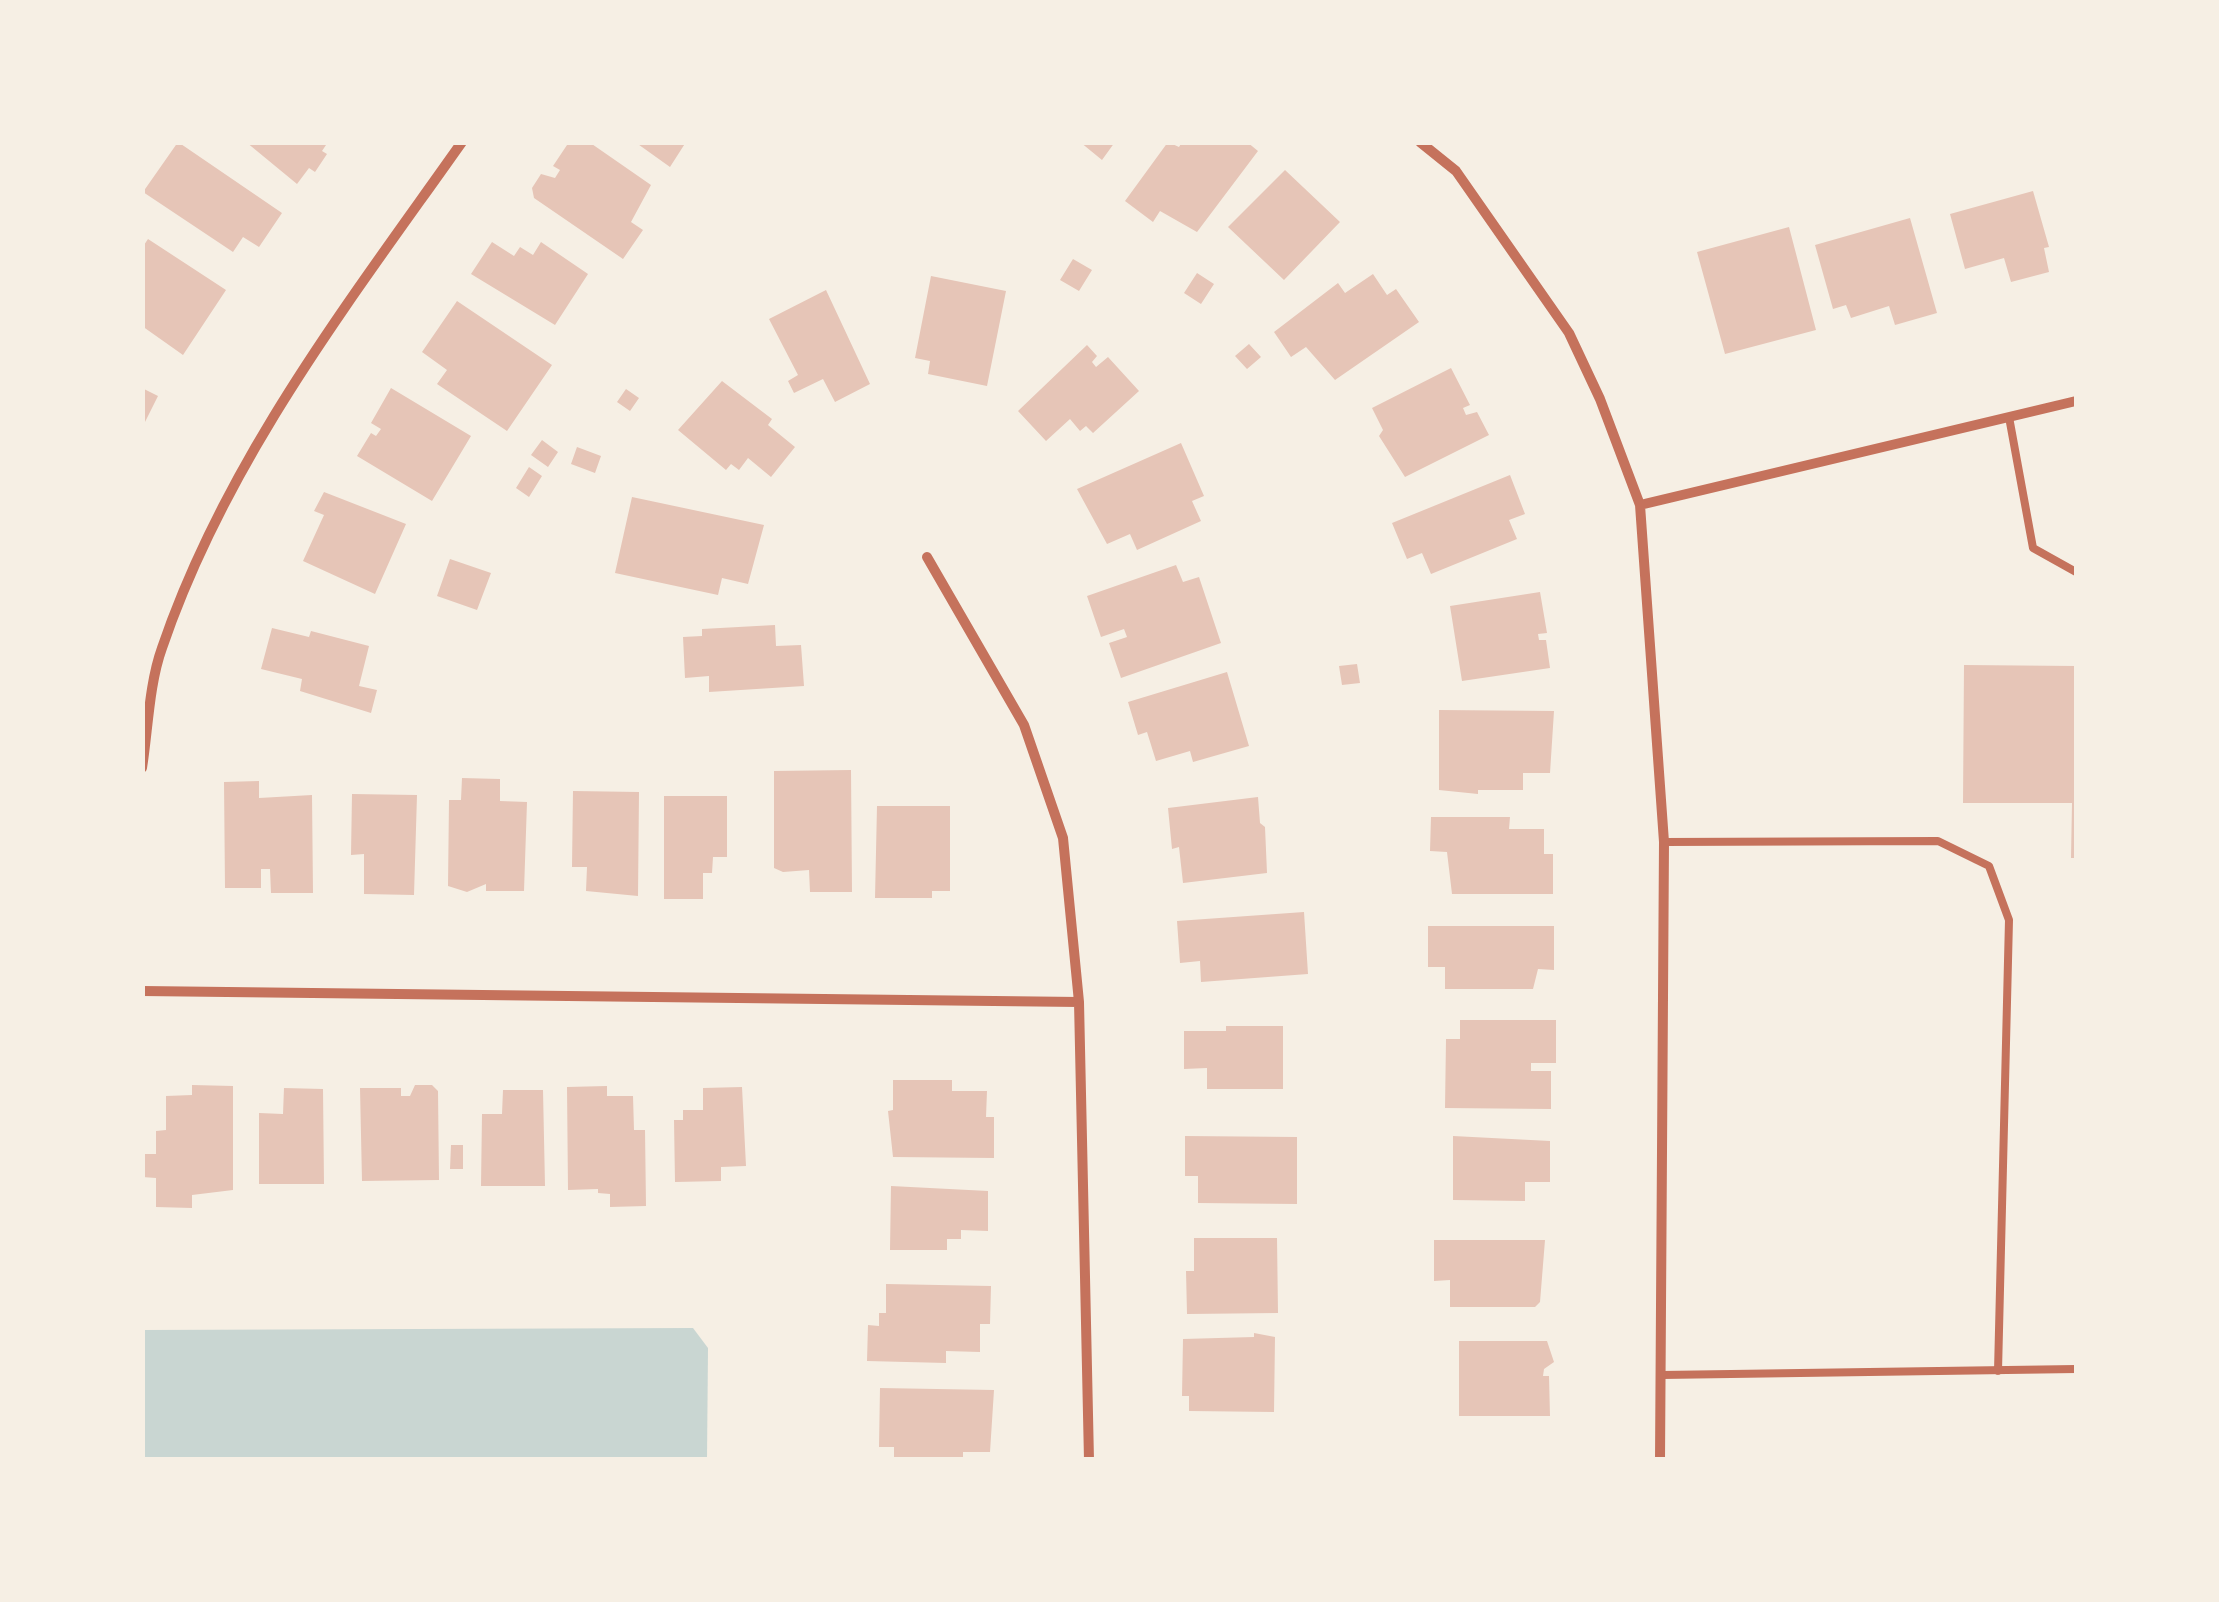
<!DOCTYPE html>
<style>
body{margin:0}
#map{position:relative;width:2219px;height:1602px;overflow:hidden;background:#f6efe4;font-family:Figtree,sans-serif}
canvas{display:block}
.frame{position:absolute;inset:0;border:145px solid #f6efe4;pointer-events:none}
</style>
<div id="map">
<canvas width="2219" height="1602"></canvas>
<div class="frame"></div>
</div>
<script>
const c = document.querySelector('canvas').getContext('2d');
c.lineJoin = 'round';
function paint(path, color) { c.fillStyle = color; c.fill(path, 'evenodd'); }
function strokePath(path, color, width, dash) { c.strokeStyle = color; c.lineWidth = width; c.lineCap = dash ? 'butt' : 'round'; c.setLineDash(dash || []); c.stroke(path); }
const water = new Path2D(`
 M693 1328 708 1348 707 1459H143V1330Z`);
const building = new Path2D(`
 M178 142 282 213 259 247 243 237 233 252 143 192Z
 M246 142H328L322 151 327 154 315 172 309 168 297 184Z
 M569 142H589L651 185 631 222 643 230 623 259 534 198 532 188 541 174 555 178 560 170 553 166Z
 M635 142H686L670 167Z
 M1080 142H1115L1102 160Z
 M1168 142 1179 147 1182 142H1247L1258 151 1197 232 1160 211 1153 222 1125 201Z
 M1285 170 1340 222 1284 280 1228 227Z
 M2033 191 2049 247 2044 248 2049 272 2011 282 2004 258 1965 269 1950 214Z
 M1910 218 1937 313 1895 325 1889 306 1851 318 1846 305 1833 309 1815 245Z
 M1789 227 1816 330 1725 354 1697 252Z
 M148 239 226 290 183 355 142 326V248Z
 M492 242 514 256 520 247 533 255 541 242 588 274 555 325 471 274Z
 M1073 259 1092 270 1079 291 1060 280Z
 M1197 273 1214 284 1201 304 1184 293Z
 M1373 274 1387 295 1396 289 1419 322 1335 380 1306 347 1291 357 1274 332 1338 283 1345 293Z
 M931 276 1006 291 987 386 928 374 930 361 915 358Z
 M826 290 870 384 835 402 823 379 794 393 788 381 798 375 769 319Z
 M457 301 552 365 507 431 437 384 447 370 422 352Z
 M1249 344 1261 357 1247 369 1235 356Z
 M1087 345 1097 356 1092 362 1096 367 1108 357 1139 391 1093 433 1086 426 1080 431 1070 419 1046 441 1018 411Z
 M1451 368 1470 405 1463 408 1466 415 1477 412 1489 435 1405 477 1379 436 1383 430 1372 408Z
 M722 381 772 419 768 425 795 447 771 477 748 458 739 470 731 464 726 470 678 430Z
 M142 388 158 396 142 428Z
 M391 388 471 436 432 501 357 456 371 433 376 436 381 429 371 423Z
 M626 389 639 398 630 411 617 402Z
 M542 440 558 452 548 467 531 455Z
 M1181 443 1204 496 1192 501 1201 521 1137 550 1130 534 1107 544 1077 489Z
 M577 447 601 456 595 473 571 464Z
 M529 467 542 476 529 497 516 488Z
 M1510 475 1525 514 1509 520 1517 539 1431 574 1422 553 1407 559 1392 523Z
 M324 492 406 524 375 594 303 561 324 515 314 511Z
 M632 497 764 525 748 584 722 578 718 595 615 573Z
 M450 559 491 573 477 610 437 596Z
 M1176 565 1183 582 1199 577 1221 643 1121 678 1109 643 1127 637 1124 629 1101 637 1087 596Z
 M1540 592 1547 633 1538 634 1539 640H1546L1550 668 1462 681 1450 606Z
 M775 625 776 646 801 645 804 686 709 692V676L685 678 683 637 702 636V629Z
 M272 628 309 637 311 631 369 646 359 686 377 690 371 713 300 691 302 679 261 669Z
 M1357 664 1360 683 1342 685 1339 666Z
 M1964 665 2076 666V858H2071L2072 803H1963Z
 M1227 672 1249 746 1193 762 1190 751 1156 761 1147 732 1138 735 1128 702Z
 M1439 710 1554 711 1550 773H1523V790H1478V794L1439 790Z
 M851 770 852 892H810L809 870 783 872 774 868V771Z
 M462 778 500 779V801L527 802 524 891H486V884L467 892 448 886 449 800H461Z
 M259 781V798L312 795 313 893H271L270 869H261V888H225L224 782Z
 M573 791 639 792 638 896 586 891 587 867H572Z
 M352 794 417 795 414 895 364 894V854L351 855Z
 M664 796H727V857H713L712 873H703V899H664Z
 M1258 797 1260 823 1265 827 1267 873 1183 883 1179 847 1172 849 1168 808Z
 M877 806H950V891H932V898H875Z
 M1431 817H1510L1509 829H1544V854H1553V894H1452L1447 852 1430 851Z
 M1304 912 1308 974 1201 982 1200 961 1180 963 1177 921Z
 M1428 926H1554V970L1538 969 1533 989H1445V967H1428Z
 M1460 1020H1556V1063H1531V1071H1551V1109L1445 1108 1446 1039H1460Z
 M1226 1026H1283V1089H1207V1068L1184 1069V1031H1226Z
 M893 1080H952V1091H987L986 1117H994V1158L893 1157 888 1111 893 1110Z
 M192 1085 233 1086V1190L192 1195V1208L156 1207V1178L142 1177V1154H156V1131L166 1130V1096L192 1095Z
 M415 1085H432L438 1091 439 1180 362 1181 360 1088H401V1096H410Z
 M607 1086V1096H633L634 1130H645L646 1206 610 1207V1194L598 1193V1189L568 1190 567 1087Z
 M742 1087 746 1166 721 1167V1181L675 1182 674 1120H683V1110H703V1088Z
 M284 1088 323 1089 324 1184H259V1113L283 1114Z
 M503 1090H543L545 1186H481L482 1114H502Z
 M1185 1136 1297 1137V1204L1198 1203V1176H1185Z
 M1453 1136 1550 1141V1182H1525V1201L1453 1200Z
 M451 1145H463V1169H450Z
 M891 1186 988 1191V1231L961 1230V1239H947V1250H890Z
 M1194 1238H1277L1278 1313 1187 1314 1186 1271H1194Z
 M1434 1240H1545L1540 1302 1535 1307H1450V1280L1434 1281Z
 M886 1284 991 1286 990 1324H980V1352L946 1351V1363L867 1361 868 1325 879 1326V1313H886Z
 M1254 1333 1275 1337 1274 1412 1189 1411V1396H1182L1183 1339 1254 1337Z
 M1459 1341H1547L1554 1362 1544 1369 1543 1376H1549L1550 1416H1459Z
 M880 1388 994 1390 990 1452H963V1460H894V1447H879Z`);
const service = new Path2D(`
 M2009 417 2033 548 2076 572
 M1664 842 1938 841 1989 866 2009 920 1998 1371
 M1662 1375 2076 1369`);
const minor = new Path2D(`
 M1420 142 1456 171 1569 333 1600 399 1640 505 1664 842 1660 1460
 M1640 505 2076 401
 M927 557 1024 725 1063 838 1079 1002 1089 1460
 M142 768C148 730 149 684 162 648 226 460 349 302 462 142
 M142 991 1079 1002`);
paint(water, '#c9d6d2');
paint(building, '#e6c5b7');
strokePath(service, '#c5725c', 8);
strokePath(minor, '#c5725c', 10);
</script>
